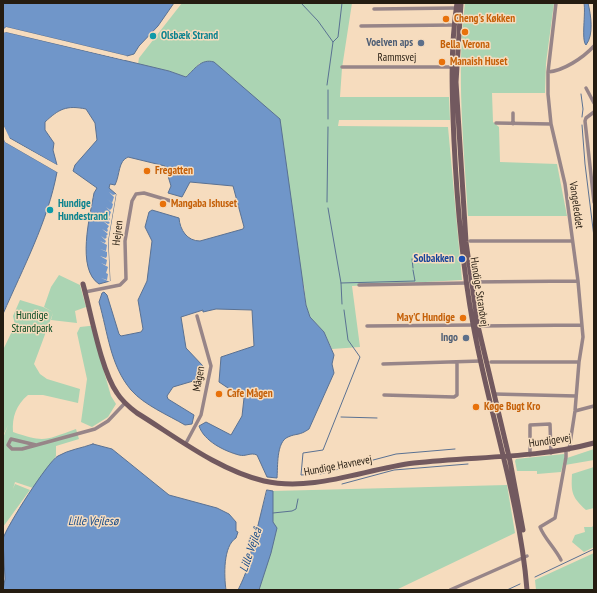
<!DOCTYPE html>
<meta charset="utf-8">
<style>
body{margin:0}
#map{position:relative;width:597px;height:593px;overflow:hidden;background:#f6dcbe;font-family:"PT Sans Narrow",sans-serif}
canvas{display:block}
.frame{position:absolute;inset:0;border:4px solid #251c11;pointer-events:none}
</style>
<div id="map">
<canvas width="597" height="593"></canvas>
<div class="frame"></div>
</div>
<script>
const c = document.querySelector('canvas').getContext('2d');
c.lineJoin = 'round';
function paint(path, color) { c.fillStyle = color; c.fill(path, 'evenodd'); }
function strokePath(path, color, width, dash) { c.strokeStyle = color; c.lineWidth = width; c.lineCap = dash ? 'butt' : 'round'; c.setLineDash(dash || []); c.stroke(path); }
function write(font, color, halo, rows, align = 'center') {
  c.font = font + ' "PT Sans Narrow",sans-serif'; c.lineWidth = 3; c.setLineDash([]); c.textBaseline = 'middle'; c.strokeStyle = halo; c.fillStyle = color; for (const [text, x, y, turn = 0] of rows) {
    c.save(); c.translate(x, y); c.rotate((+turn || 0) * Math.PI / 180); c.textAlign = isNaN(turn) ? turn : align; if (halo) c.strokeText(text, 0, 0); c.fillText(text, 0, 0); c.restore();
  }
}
const green = new Path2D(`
 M182 3H352L342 68 340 97H449L450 120H339L338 126 448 127 462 280 352 286 360 347 332 349 324 332 310 317 306 305 304 285 200 63 186 77 169 71 138 64 139 58Z
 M465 3H554L546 63 545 93H492L493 122 499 127 500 162 557 164 567 216H468C464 145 456 74 465 3Z
 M59 275 80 285 86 307 75 311 77 323 51 320 53 313 34 364 40 374 47 379 80 389 78 403 43 395H28C16 405 12 417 13 432 45 443 45 440 76 429L79 439 56 446V456L33 488 15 482 13 489 15 484 30 490 3 527V438L8 425 3 436V350L15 325 13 316 20 300 43 307 53 312 44 307 51 287Z
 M89 326H91L111 396 116 404 108 417 92 427 81 422 87 379 77 333 80 327Z
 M594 449V460L565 465 567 458Z
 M564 454 565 456 561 472 537 474V471H517L515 461 516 459Z
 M594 467V508L586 510C572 497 571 493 572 474Z
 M507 485 515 533 396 590H259L273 522V491Z
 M594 525V547L584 552 572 542 575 535 585 532 584 527H592Z
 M594 553V590H536L535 580Z`);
const water = new Path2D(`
 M3 3H174L158 26 139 46 134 54 127 56 6 27 3 29Z
 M584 3H588C591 15 594 35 586 45 581 40 586 13 584 3Z
 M6 32 169 71 186 77C194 70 201 58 214 62L280 119 306 305 310 317 324 332 334 355 332 364 334 373 309 429C299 436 297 433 288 437 276 442 278 467 277 478L267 477 257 455C250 452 246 457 239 455 224 451 204 441 199 426L206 422 231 435 242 416 244 398 239 397 240 396 219 382 221 357 254 346 252 310 216 309 203 312V310L181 317 186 348 203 366 200 379 173 387 167 396 168 399 194 415 192 424 185 425C168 415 144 405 131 390 110 365 108 333 99 302L102 293 104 292 107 295 119 334 121 336 141 332 143 329 138 300 147 281 152 241 145 227 149 212 152 210 179 218C180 230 187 241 200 241L243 229 244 227 233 186 190 182 182 197 168 193 171 186 165 166 128 157C118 161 120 175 115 185L110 184 109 188 116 194 108 241 110 281 99 284C76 269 90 216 94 193L97 188 73 171 75 165 97 140 95 123 86 109C66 105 59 109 45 122V130L54 143 53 150 57 165 8 137 3 124V33Z
 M3 138 5 142 57 172C48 221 23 268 3 314Z
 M93 444 112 449 169 495 217 508 229 514 236 522V531L238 532 236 538C223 546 224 576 226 590H3L5 579 3 539C6 527 49 460 58 456 68 450 82 448 93 444Z
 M267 490 273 491V522L277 528 271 553 259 590H238C243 580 256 552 249 542L250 536H255Z`);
const pier = new Path2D(`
 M6 27 127 56 126 58 6 29 3 31Z
 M7 30 125 59H126L125 60 6 32 3 33V31Z
 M3 124 10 139 57 165V167L9 141 3 130Z
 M3 136 6 141 57 169V172L5 142Z
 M109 192 113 195 116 194 108 241 110 282 101 278 107 280 108 274 106 273 108 267 101 263 106 265 107 260 100 256 106 258 107 256V252L100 249 106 251 107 245 100 241 105 243 106 241 101 236 105 239 107 237 106 236 108 234 102 229 107 232 108 230 107 229 109 226 103 221 108 224 110 223 108 221 110 219 105 214 109 217 111 212 106 207 110 210 112 208 113 204 107 199 112 203 114 197Z`);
const stream = new Path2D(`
 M301 3 318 21 333 42 327 85
 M333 42 338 37 342 3
 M328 90V119
 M581 94 583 109 582 117
 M582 125 585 164 594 237
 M327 202 328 127
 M328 208 341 283 342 304
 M412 259 413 268
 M341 283 415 281 413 270
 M341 417 377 418
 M316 474 301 475 303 453 323 450 360 357 348 340 344 310
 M320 474 396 454 455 449
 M342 484 394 470 468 464
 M273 513 292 511 296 509 298 499
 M535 577 594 549
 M507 590 520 584`);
const street = new Path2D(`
 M556 3 548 72V94L551 124 565 184 578 281 583 337 579 362 575 411 569 450
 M374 9 456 8
 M361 26 454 25
 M342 67H451
 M548 72C563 71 583 58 594 46
 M586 88 594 103
 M594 112 586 118 585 121 594 202
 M496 123 551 124
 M513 124V113
 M470 241H572
 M471 282 578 281
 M359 285 467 283
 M85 292 120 285 126 279 125 241 132 201 136 194 144 193 181 204
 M367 326 473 325
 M478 326 582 325
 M491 362H579
 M383 364 481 361
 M494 394 576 396
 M384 395 454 397 457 395V363
 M575 411 594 406
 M186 443 201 415 211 366 197 316
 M36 445 11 439 8 445 12 449H22L95 429 108 421 125 403
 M530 455V425L550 424 551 453
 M561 560C555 548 544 538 540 527L555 518 566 457V450
 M450 590 527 556`);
const secondary = new Path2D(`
 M457 3C450 49 452 95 454 141 457 203 462 264 473 324 489 413 520 500 527 590
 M461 3 456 82 466 242 478 326 510 461 523 530
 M83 284C91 313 101 370 117 393 122 401 129 407 137 413 176 437 218 470 264 481 314 492 365 469 414 463 474 456 535 459 594 443`);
const markers = [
 [446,19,4,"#e8710a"],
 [465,32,4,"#e8710a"],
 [153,36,4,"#0f9aa8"],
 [421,43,4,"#5c6f8a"],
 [442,62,4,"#e8710a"],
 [147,171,4,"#e8710a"],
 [163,204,4,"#e8710a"],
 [50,210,4,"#0f9aa8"],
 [462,259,4,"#1a4fb4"],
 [463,318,4,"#e8710a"],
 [466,338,4,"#5c6f8a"],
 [219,394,4,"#e8710a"],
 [476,407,4,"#e8710a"]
];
const foodNames = [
 ["Cheng's Køkken",454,19],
 ["Bella Verona",465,45,"center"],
 ["Manaish Huset",450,62],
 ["Fregatten",155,171],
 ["Mangaba Ishuset",171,204],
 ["May'C Hundige",455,318,"right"],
 ["Cafe Mågen",227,394],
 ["Køge Bugt Kro",484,407]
];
const cultureNames = [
 ["Olsbæk Strand",161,36],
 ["Hundige",58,204],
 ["Hundestrand",58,217]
];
const serviceNames = [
 ["Voelven aps",413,43],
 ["Ingo",458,338]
];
const streetNames = [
 ["Rammsvej",397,58],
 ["Vangeleddet",576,205,82],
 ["Hejren",118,233,-83],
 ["Hundige Strandvej",479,292,81],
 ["Mågen",199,379,-80],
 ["Hundigevej",550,441,-8],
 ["Hundige Havnevej",338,466,-11]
];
const transitNames = [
 ["Solbakken",454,259]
];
const parkNames = [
 ["Hundige",32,316],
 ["Strandpark",32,329]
];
const waterNames = [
 ["Lille Vejlesø",93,522],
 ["Lille Vejleå",251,550,-71]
];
paint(green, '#abd4b3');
paint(water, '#7096c9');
strokePath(water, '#5a7192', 1);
paint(pier, '#f6dcbe');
strokePath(stream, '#5a7192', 1);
strokePath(street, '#978588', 3.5);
strokePath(secondary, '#72595f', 5);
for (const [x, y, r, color] of markers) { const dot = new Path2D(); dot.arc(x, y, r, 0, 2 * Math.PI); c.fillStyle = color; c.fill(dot); strokePath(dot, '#f6dcbe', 1.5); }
write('bold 11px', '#c56008', '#f6dcbe', foodNames, 'left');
write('bold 11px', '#0d838f', '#f6dcbe', cultureNames, 'left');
write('bold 11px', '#4e5e75', '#f6dcbe', serviceNames, 'right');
write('11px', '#251c11', '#f6dcbe', streetNames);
write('bold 11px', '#164399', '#f6dcbe', transitNames, 'right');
write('11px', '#03481f', '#f6dcbe', parkNames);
write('italic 12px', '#174b89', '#f6dcbe', waterNames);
</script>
